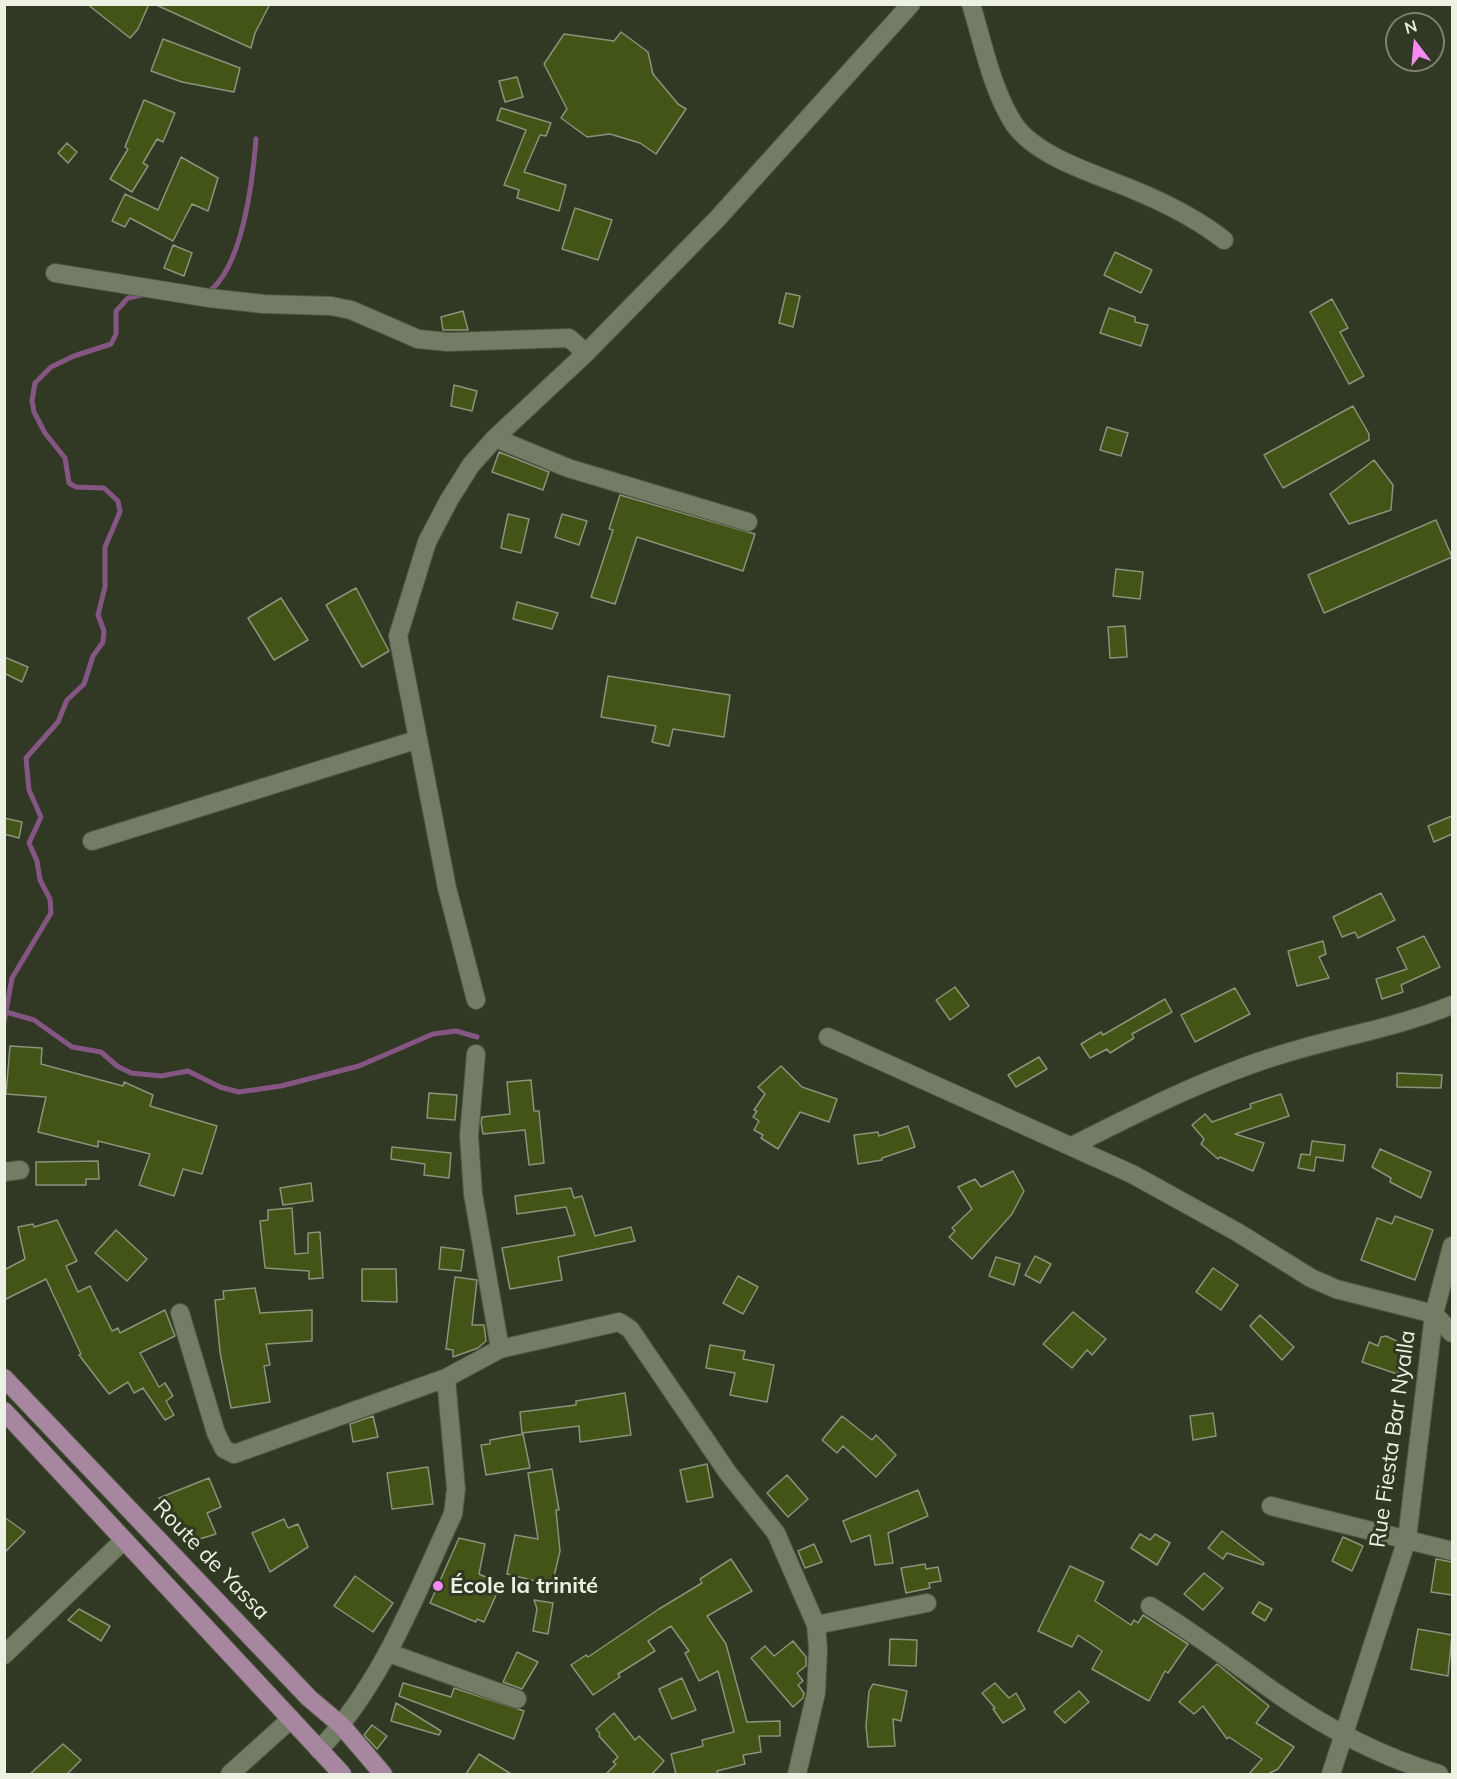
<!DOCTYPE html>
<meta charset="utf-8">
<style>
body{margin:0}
#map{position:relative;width:1457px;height:1779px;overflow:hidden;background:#313823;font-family:Mulish,sans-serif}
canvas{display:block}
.frame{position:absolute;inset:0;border:6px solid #ecf1e4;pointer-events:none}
.north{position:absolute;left:1385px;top:12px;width:60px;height:60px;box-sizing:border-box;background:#313823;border:2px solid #7c8270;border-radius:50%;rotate:344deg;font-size:16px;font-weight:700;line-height:24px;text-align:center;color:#ecf1e4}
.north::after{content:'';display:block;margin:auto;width:21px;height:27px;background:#f38af2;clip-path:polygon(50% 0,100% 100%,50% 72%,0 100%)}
</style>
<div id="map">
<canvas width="1457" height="1779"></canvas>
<div class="frame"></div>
<div class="north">N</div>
</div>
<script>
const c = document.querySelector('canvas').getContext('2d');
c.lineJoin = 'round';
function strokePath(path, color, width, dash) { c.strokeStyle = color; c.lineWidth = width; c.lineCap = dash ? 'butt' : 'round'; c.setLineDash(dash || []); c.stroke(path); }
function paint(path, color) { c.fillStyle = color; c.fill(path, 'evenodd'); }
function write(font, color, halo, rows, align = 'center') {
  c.font = font + ' Mulish,sans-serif'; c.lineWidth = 6; c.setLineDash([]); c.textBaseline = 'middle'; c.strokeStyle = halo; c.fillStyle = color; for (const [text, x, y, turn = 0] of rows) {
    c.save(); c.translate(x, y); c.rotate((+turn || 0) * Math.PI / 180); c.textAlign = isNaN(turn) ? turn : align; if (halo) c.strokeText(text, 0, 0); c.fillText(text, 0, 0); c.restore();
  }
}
const stream = new Path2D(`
 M207 293C243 269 253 178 256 139
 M6 1012 34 1020 72 1047 101 1052 117 1066 131 1073 161 1076 188 1071 220 1087 239 1092 281 1086 359 1066 433 1034 456 1031 477 1037
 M4 1022 12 978 51 913 50 899 40 880 37 861 29 843 41 817 29 790 26 758 58 722 67 700 84 684 93 656 103 642 104 631 98 615 105 587V547L120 512 118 501 104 488 76 487 69 483 65 458 45 433 34 412 32 401 35 383 51 367 74 356 111 344 116 334V311L128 298 142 295`);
const building = new Path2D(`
 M87 4H149L138 29 130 38Z
 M154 4H270L255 33 251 48Z
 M621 32 648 52 653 74 678 104 686 109 656 154 640 143 610 134 587 137 561 118 567 109 544 64 564 34 614 41Z
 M163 39 240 68 234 92 182 82 151 71Z
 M517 77 523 97 505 102 499 81Z
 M144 100 175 113 163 142 157 139 143 163 148 166 132 192 110 179 128 149 125 147Z
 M501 108 551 123 546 136 540 135 524 172 566 185 559 211 517 198 519 190 504 185 526 130 497 120Z
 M67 143 77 152 68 163 58 153Z
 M181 157 218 178 208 211 192 204 173 241 130 218 125 227 112 221 125 194 158 210Z
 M575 208 612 220 598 260 562 249Z
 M173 245 192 253 184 276 164 268Z
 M1115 252 1152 270 1141 293 1104 275Z
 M786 293 800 296 793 327 779 323Z
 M1332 299 1348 328 1340 332 1364 376 1349 384 1310 312Z
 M1109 308 1135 317V322L1148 325 1141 346 1100 333Z
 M463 311 468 330H443L441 317Z
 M454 385 477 391 472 411 451 406Z
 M1353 406 1369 434V440L1283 488 1264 455Z
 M1107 427 1128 433 1121 456 1100 450Z
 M499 452 549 472 543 490 492 472Z
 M1374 460 1393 485 1391 510 1349 524 1330 494Z
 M620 495 755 534 743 571 637 537 615 604 591 597 613 530 609 529Z
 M508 514 529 519 521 553 501 548Z
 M562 514 587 521 579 545 555 537Z
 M1436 520 1452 557 1324 613 1308 575Z
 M1116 569 1143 572 1140 599 1113 596Z
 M356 588 389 651 362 667 326 605Z
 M281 598 308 640 274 660 248 618Z
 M517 602 558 613 552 629 513 619Z
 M1125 626 1127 657 1110 658 1108 627Z
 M4 657 28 667 22 682 4 673Z
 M608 676 730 695 724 737 673 729 669 746 652 742 656 726 601 717Z
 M1452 816V834L1434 842 1428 826Z
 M4 818 22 822 19 838 4 834Z
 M1381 893 1395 920 1358 938 1355 932 1342 937 1333 917Z
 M1424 936 1440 967 1401 985 1403 992 1382 999 1376 979 1407 969 1397 948Z
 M1323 941 1326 954 1319 957 1329 978 1297 986 1288 951Z
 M955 987 969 1006 950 1020 936 1000Z
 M1235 988 1250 1014 1195 1042 1181 1015Z
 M1165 999 1172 1012 1132 1034 1134 1038 1110 1053 1107 1049 1090 1058 1081 1044 1101 1032 1103 1035Z
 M10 1046 42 1048 41 1064 123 1086 124 1082 153 1095 150 1106 217 1126 202 1174 183 1169 174 1196 139 1185 150 1154 98 1141V1147L38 1132 46 1097 6 1094Z
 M1039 1057 1047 1069 1016 1087 1008 1075Z
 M781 1066 802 1087 837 1099 829 1122 800 1112 778 1149 761 1138 763 1135 754 1130 759 1121 753 1117 757 1111 754 1110 765 1094 758 1087Z
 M1397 1073 1442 1075 1441 1088 1397 1087Z
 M531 1080 534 1111H539L544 1163 529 1165 525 1130 483 1134 481 1122 482 1117 510 1114 507 1082Z
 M429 1093 457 1095 455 1120 427 1118Z
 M1281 1094 1289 1116 1235 1134 1264 1143 1253 1171 1220 1157 1218 1159 1201 1144 1204 1139 1192 1125 1205 1114 1212 1122 1251 1108 1250 1104Z
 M908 1126 915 1147 882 1158V1160L858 1164 854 1135 878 1132 879 1136Z
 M1312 1141 1345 1145 1343 1161 1316 1157 1314 1171 1298 1168 1301 1154 1310 1155Z
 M392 1147 451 1153 449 1178 424 1175 425 1164 391 1159Z
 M1380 1149 1431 1172 1421 1198 1390 1182 1391 1178 1372 1167Z
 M98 1161 99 1179H86V1185H36V1162Z
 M1013 1171 1024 1191 1012 1214 972 1259 949 1237 955 1231 952 1228 972 1209 958 1187 975 1179 981 1187Z
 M311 1183 313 1201 283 1205 280 1188Z
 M571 1188 574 1198 582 1196 595 1236 631 1227 635 1241 558 1257 562 1280 510 1289 502 1248 575 1235 566 1207 517 1214 515 1196Z
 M292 1208 295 1254 308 1253V1233L320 1232 323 1278 309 1279V1271L265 1268 260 1221 268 1220V1210Z
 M1395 1216 1433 1230 1415 1280 1361 1260 1377 1218 1392 1224Z
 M57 1220 77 1261 66 1266 78 1292 90 1286 112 1331 118 1328 120 1333 165 1310 175 1336 140 1353 159 1387 165 1383 173 1396 166 1401 174 1415 165 1420 143 1388 134 1393 128 1382 109 1394 79 1355 81 1354 46 1279 4 1300V1270L25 1259 18 1227 33 1224 34 1227Z
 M116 1230 147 1259 127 1281 95 1253Z
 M441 1247 464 1250 461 1271 439 1269Z
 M1035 1256 1051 1264 1040 1283 1025 1275Z
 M996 1257 1020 1264 1014 1285 989 1276Z
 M1213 1268 1238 1285 1221 1310 1196 1292Z
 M362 1269H396L397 1302 362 1301Z
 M738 1276 758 1287 743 1314 723 1303Z
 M455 1277 477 1280 472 1325H484L486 1341 478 1348 453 1357V1350L446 1349Z
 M255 1288 260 1313 312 1310V1341L266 1344 270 1365 264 1366 270 1402 231 1408 220 1352 215 1300 224 1299 223 1291Z
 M1073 1312 1106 1339 1092 1355 1087 1350 1072 1368 1043 1344Z
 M1260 1315 1294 1347 1282 1360 1250 1326Z
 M1386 1336 1407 1346 1397 1374 1362 1362 1369 1342 1378 1346 1381 1337Z
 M710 1345 745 1351 743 1359 774 1365 767 1402 730 1395 735 1373 706 1368Z
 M625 1393 631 1435 580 1442 579 1426 522 1433 520 1412 576 1405V1401Z
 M1213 1413 1216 1436 1193 1440 1190 1416Z
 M373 1416 378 1437 353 1442 350 1424Z
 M842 1416 872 1440 876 1435 896 1455 876 1477 843 1446 837 1453 822 1440Z
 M523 1434 530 1468 486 1475 481 1445 490 1444V1440Z
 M707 1464 713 1497 687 1502 680 1470Z
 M428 1467 433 1504 392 1509 387 1473Z
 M552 1469 559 1510H556L560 1551 552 1585 507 1574 515 1535 538 1539 528 1473Z
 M787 1475 808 1499 788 1517 767 1493Z
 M209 1478 221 1507 207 1513 216 1534 193 1541 159 1498Z
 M918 1490 928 1516 888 1533 893 1563 875 1565 870 1535 851 1542 843 1521Z
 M4 1517 25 1532 4 1553Z
 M284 1519 288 1528 298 1524 308 1547 270 1572 252 1533Z
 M1222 1531 1264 1563 1263 1565 1227 1553 1223 1559 1208 1548Z
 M1140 1534 1150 1540 1155 1534 1170 1543 1157 1565 1131 1548Z
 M1343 1537 1363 1546 1352 1571 1332 1561Z
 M459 1538 485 1544 479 1574 501 1584 484 1622 477 1619 476 1622 430 1603Z
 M814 1544 822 1562 805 1568 798 1551Z
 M731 1559 752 1591 707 1616 726 1644 747 1722 780 1721V1736H759L761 1752 743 1755 745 1764 717 1771 718 1774H676L671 1754 703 1746 702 1740 734 1732 718 1671 699 1681 685 1653 689 1651 671 1626 648 1641 655 1651 618 1674 620 1677 593 1695 571 1665 586 1655 588 1657 659 1609 702 1583 700 1579Z
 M1436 1559 1452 1562V1595L1431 1592Z
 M925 1564 926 1569 938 1567 941 1581 929 1583 930 1588 906 1593 901 1568Z
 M1070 1566 1104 1582 1095 1601 1131 1625 1134 1620 1138 1623 1143 1615 1188 1644 1168 1673 1165 1671 1149 1701 1092 1669 1102 1651 1078 1635 1072 1647 1038 1631Z
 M1204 1573 1223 1588 1203 1610 1184 1594Z
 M355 1576 393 1603 373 1632 334 1606Z
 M534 1600 553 1603 548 1634 533 1631 537 1609Z
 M1259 1602 1272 1609 1265 1621 1252 1613Z
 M79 1609 110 1626 101 1641 68 1620Z
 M1418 1629 1452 1635 1448 1676 1411 1669Z
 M890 1639 917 1640 916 1666 889 1665Z
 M793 1641 806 1657V1666L797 1673 803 1681 798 1685 804 1693 803 1698 793 1707 751 1658 765 1646 774 1656Z
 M517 1652 538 1662 522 1689 503 1682Z
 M1217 1664 1269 1706 1256 1723 1294 1747 1278 1769 1268 1774H1249L1262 1759 1229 1737 1227 1739 1203 1706 1194 1714 1179 1702Z
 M682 1678 696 1710 672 1719 659 1689Z
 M403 1683 451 1697 454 1688 524 1711 514 1739 399 1696Z
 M995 1683 1009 1698 1016 1693 1025 1709 1003 1723 993 1709 995 1708 982 1693Z
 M873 1684 907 1691 901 1721 893 1719 895 1746 868 1747 866 1726 869 1691Z
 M1079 1691 1089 1702 1065 1723 1054 1712Z
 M396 1703 441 1731 439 1735 391 1721Z
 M614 1713 635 1740 639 1736 664 1761 652 1774H606L616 1764 613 1762 618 1757 599 1736 600 1734 596 1729Z
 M372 1725 387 1736 377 1749 364 1735Z
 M63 1744 81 1760 67 1774H30Z
 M479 1754 511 1774H466Z`);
const minor = new Path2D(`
 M971 4C983 43 992 90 1014 124 1038 159 1103 176 1141 193 1169 205 1200 221 1224 240
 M55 273 209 298 264 304 331 306 351 310 418 339 448 342 569 338 586 353
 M495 438 568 468 748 522
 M92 841 416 740
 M476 1000 447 888 398 636 427 542 449 500 471 465 495 438 586 353 718 218 911 4
 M828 1037 1132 1174 1237 1232 1311 1278 1336 1289 1434 1314 1452 1333
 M476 1054 469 1136 473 1194 500 1349
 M1072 1146C1141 1111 1212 1075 1286 1053 1342 1036 1398 1027 1452 1005
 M4 1172 20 1170
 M180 1313 216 1433 224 1449 234 1454 446 1378 500 1349 619 1322 630 1329 728 1473 776 1533 816 1625 818 1649 816 1693 797 1774
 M1271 1506 1452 1551
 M1150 1606C1195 1633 1236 1665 1279 1695 1328 1729 1382 1757 1439 1774
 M816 1625 927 1603
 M389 1653 517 1699
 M4 1655 124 1540
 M319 1750C382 1684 415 1596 453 1514L456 1489 446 1378
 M230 1774 291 1719
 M1331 1774 1407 1539 1434 1314 1452 1246`);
const major = new Path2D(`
 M4 1378 309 1698 342 1726 383 1774
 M4 1411 342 1774`);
const markers = [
 [438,1586,6,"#f38af2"]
];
const streetNames = [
 ["Rue Fiesta Bar Nyalla",1393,1439,-82],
 ["Route de Yassa",211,1560,46]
];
const poiNames = [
 ["École la trinité",450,1586]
];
strokePath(stream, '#855684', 5);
paint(building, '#425516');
strokePath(building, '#8a937b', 1.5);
strokePath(minor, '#505644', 20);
strokePath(major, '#505644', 20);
strokePath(minor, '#737c65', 18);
strokePath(major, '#a786a0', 18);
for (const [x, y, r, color] of markers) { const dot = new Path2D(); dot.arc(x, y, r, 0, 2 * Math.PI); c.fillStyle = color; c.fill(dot); strokePath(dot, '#313823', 2); }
write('22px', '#ecf1e4', '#313823', streetNames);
write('bold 22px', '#ecf1e4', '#313823', poiNames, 'left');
</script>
